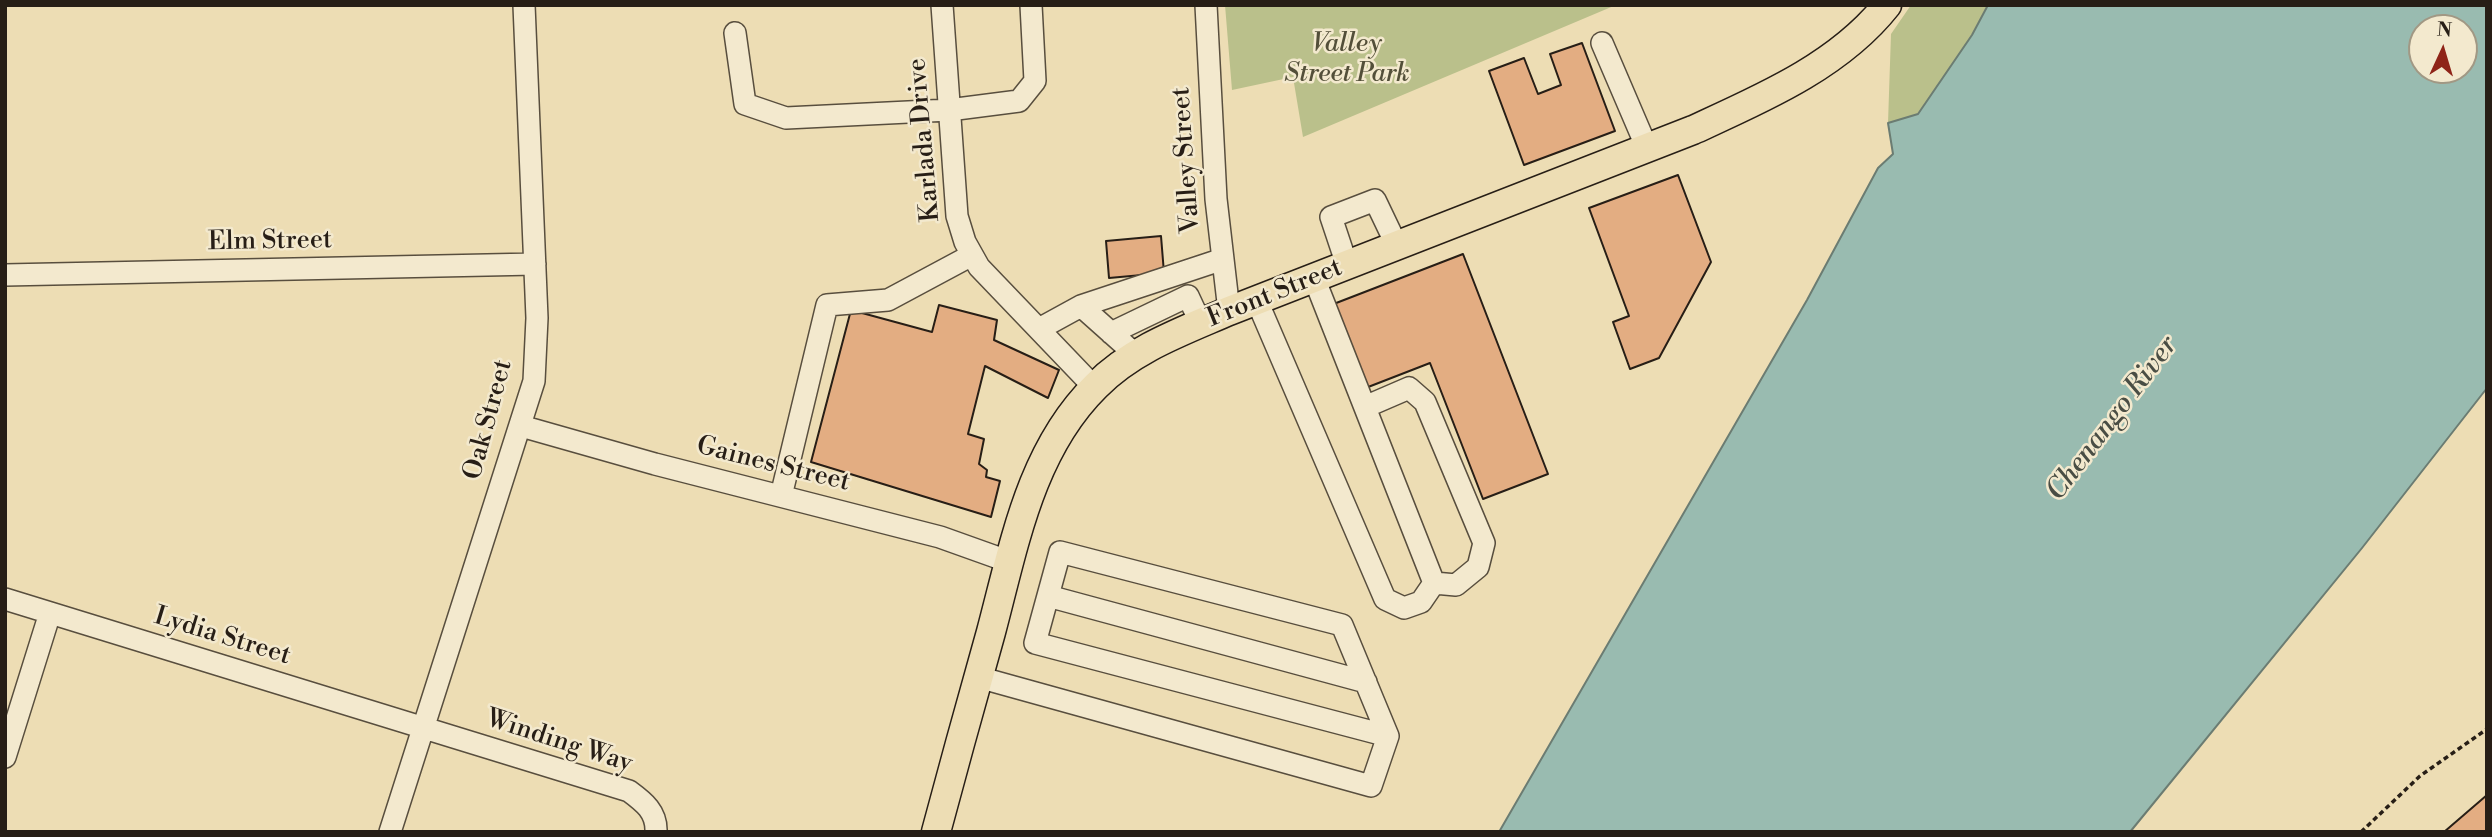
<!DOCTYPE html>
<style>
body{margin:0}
#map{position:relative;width:2492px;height:837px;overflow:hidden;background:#edddb4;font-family:"Libre Bodoni",serif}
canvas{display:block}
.frame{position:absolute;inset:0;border:7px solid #271e16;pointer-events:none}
.north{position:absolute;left:2408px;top:14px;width:70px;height:70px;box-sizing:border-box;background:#f3e9ce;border:2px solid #a19884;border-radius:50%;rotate:4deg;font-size:19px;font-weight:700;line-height:28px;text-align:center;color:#271e16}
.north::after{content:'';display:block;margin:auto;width:24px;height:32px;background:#8f2418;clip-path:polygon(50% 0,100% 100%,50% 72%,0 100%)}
</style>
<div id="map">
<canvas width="2492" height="837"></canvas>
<div class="frame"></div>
<div class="north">N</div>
</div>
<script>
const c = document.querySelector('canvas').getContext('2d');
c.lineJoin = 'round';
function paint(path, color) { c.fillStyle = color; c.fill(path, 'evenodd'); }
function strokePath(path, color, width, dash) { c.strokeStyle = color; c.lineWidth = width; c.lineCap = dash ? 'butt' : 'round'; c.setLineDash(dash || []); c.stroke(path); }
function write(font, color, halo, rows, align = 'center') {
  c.font = font + ' "Libre Bodoni",serif'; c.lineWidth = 5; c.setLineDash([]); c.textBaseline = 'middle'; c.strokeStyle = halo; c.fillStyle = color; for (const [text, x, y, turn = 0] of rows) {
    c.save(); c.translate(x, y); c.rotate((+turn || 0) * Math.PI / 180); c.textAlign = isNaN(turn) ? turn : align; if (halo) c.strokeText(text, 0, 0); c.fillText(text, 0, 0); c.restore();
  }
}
const green = new Path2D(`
 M1225 5H1616L1303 137 1293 77 1232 90Z
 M1911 5H1988L1972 35 1918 114 1888 123 1891 34Z`);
const water = new Path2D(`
 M1988 5H2487V388L2362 548 2130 832H1499L1807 300 1878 168 1893 154 1888 123 1918 114 1972 35ZM2422 28H2464V70H2422Z`);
const building = new Path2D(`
 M1582 43 1615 131 1524 165 1489 71 1524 58 1538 94 1561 85 1550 54Z
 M1678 175 1711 262 1659 358 1630 369 1613 322 1629 316 1589 208Z
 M1161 236 1164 273 1109 278 1106 241Z
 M1463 254 1548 474 1483 499 1430 363 1363 389 1331 305Z
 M939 305 997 320 994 340 1059 370 1048 398 985 366 968 434 984 439 979 464 987 470 986 477 1000 481 991 517 811 462 851 310 932 332Z
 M2487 795V832H2444Z`);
const path = new Path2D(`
 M2361 832 2420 776 2487 729`);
const minor = new Path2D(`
 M942 5 957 216 965 242 979 267 1094 387
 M1206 5 1216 199 1229 311
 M735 33 745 104 786 118 949 110 1019 101 1035 81 1031 5
 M1602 43 1647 148
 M1347 265 1331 217 1375 200 1397 246
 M5 275 535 264
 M1257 301 1385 599 1404 608 1421 602 1434 583 1314 278
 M1081 306 1136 355
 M1039 329 1081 306 1223 259
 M1111 333 1188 296 1201 324
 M1365 407 1409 388 1425 402 1484 543 1478 567 1456 585 1434 583
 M521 426 655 464 940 537 1010 562
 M781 496 827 305 888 300 972 255
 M1048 596 1366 682
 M5 599 629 791C644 802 657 812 656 832
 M978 677 1371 786 1388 736 1342 625 1060 552 1035 643 1388 736
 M5 757 50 613
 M390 832 534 381 537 318 524 5`);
const major = new Path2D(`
 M936 832C954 765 972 699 991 632 1014 546 1030 451 1096 386 1132 349 1183 331 1229 311L1693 130C1761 99 1839 66 1887 5`);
const parkNames = [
 ["Valley",1347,45],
 ["Street Park",1347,75]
];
const streetNames = [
 ["Karlada Drive",925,140,-95],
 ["Valley Street",1187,160,-94],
 ["Elm Street",270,242,-1],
 ["Front Street",1275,294,-22],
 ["Oak Street",489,420,-75],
 ["Gaines Street",773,465,14],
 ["Lydia Street",222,637,17],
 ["Winding Way",559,742,18]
];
const waterNames = [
 ["Chenango River",2113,419,-53]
];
paint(green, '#bac08b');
paint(water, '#99bbb0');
strokePath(water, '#6b7c72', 2);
paint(building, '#e3ad82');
strokePath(building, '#271e16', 2);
strokePath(minor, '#584e3e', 24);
strokePath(major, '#271e16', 31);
strokePath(path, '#271e16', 3.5, [5, 3.5]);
strokePath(minor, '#f3e9ce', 21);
strokePath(major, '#edddb4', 28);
write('italic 26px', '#534f39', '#f3e9ce', parkNames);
write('26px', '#271e16', '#f3e9ce', streetNames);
write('italic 28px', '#494d44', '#f3e9ce', waterNames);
</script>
